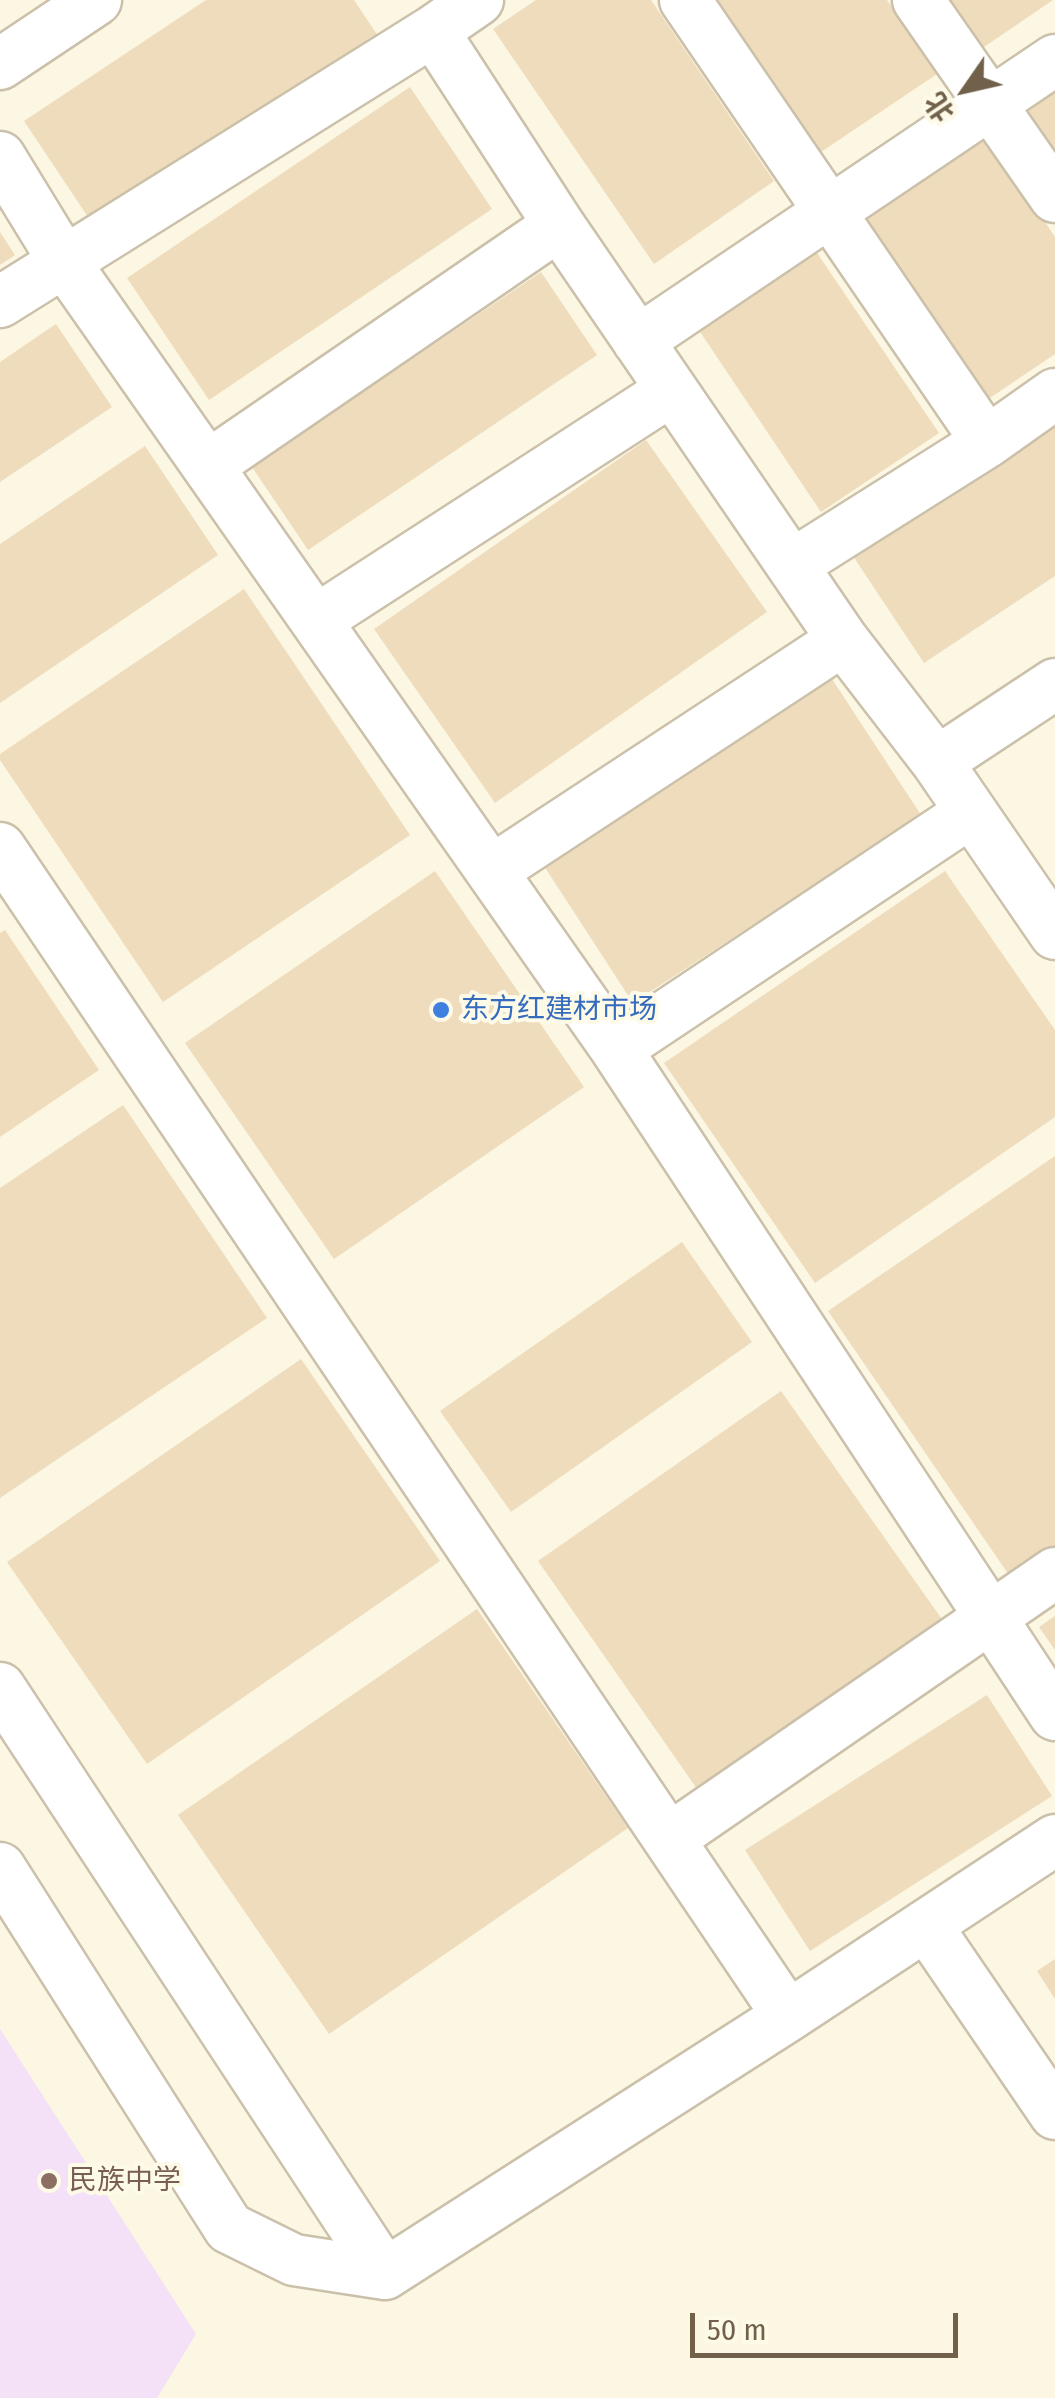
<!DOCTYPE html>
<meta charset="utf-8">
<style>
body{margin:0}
#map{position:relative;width:1055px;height:2398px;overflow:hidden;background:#fbf7e3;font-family:"Fira Sans Condensed","Noto Sans SC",sans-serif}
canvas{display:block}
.north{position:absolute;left:915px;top:40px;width:100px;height:100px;-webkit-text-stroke:8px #fefae8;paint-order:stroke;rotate:236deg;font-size:28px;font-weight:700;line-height:40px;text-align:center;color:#71614a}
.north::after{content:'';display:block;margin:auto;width:35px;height:45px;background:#71614a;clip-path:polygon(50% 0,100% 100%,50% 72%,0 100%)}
.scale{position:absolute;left:690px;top:2313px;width:268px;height:45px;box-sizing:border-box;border:5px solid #71614a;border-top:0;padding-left:12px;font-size:30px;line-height:35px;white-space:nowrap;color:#71614a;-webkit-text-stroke:8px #fefae8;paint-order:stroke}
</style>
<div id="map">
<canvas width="1055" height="2398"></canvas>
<div class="north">北</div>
<div class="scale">50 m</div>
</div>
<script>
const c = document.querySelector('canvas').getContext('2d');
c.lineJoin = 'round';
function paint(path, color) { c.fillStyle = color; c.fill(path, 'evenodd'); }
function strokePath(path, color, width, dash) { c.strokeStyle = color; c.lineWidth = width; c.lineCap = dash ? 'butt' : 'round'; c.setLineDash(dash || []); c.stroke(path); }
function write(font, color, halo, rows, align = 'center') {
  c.font = font + ' "Fira Sans Condensed","Noto Sans SC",sans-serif'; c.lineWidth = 8; c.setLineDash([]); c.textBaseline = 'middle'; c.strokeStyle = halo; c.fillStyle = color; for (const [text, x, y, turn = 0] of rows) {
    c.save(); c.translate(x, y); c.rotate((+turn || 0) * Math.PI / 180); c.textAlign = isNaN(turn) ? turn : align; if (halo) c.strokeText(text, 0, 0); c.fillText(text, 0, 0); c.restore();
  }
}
const education = new Path2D(`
 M0 2029 196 2334 157 2398H0Z`);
const building = new Path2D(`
 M206 0H354L378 36 94 226 24 121Z
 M536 0H651L774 181 654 264 493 29Z
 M714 0H887L937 74 818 154Z
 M948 0H1053L981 49Z
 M1055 80V155L1020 104Z
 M410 87 492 209 209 400 127 278Z
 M982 128 1055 237V354L984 402 856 213Z
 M0 232 15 255 0 265Z
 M811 244 939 433 821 512 694 323Z
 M541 272 597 355 308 550 252 467Z
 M56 324 112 407 0 482V362Z
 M1055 421V576L924 663 853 556Z
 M646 440 767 612 495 803 374 629Z
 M145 446 218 555 0 703V544Z
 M244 589 410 835 163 1002 0 760V754Z
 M832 679 921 815 633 1003 544 866Z
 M435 871 584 1087 334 1259 185 1043Z
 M945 871 1055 1030V1117L815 1283 664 1063Z
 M5 930 99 1070 0 1137V933Z
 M123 1105 267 1318 0 1498V1188Z
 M1055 1156V1547L1011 1578 828 1311Z
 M682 1242 752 1342 511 1512 440 1411Z
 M301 1359 440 1561 147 1764 7 1562Z
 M781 1391 946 1625 702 1796 538 1561Z
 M477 1609 628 1828 329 2034 178 1815Z
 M1055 1616V1650L1039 1627Z
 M987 1695 1052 1796 810 1951 745 1850Z
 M1055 1959V1999L1037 1971Z`);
const minor = new Path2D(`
 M685 0 987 442
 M918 0 1055 197
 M433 31 559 225 843 640 937 762 1055 934
 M0 64 96 0
 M0 157 63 260 616 1049 1055 1715
 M0 302 433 31 478 0
 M638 341 1055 60
 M209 465 559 225
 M792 565 987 442 1055 394
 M318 619 672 390
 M937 762 1055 684
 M0 848 788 2016
 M493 870 843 640
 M616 1049 971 812
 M0 1688 385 2274
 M669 1839 1055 1573
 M0 1868 229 2228 294 2260 385 2274 788 2016 1055 1840
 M926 1925 1055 2114`);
const markers = [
 [441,1010,10,"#3f7fe0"],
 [49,2181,10,"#8d6e63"]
];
const shopNames = [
 ["东方红建材市场",461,1010]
];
const educationNames = [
 ["民族中学",69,2181]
];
paint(education, '#f4e0f7');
paint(building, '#efdcbc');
strokePath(minor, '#cbc0aa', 55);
strokePath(minor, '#fff', 50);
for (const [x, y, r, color] of markers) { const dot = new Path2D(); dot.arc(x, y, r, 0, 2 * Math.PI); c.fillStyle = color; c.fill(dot); strokePath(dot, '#fefae8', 4); }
write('28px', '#366cbe', '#fefae8', shopNames, 'left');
write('28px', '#785e54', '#fefae8', educationNames, 'left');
</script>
